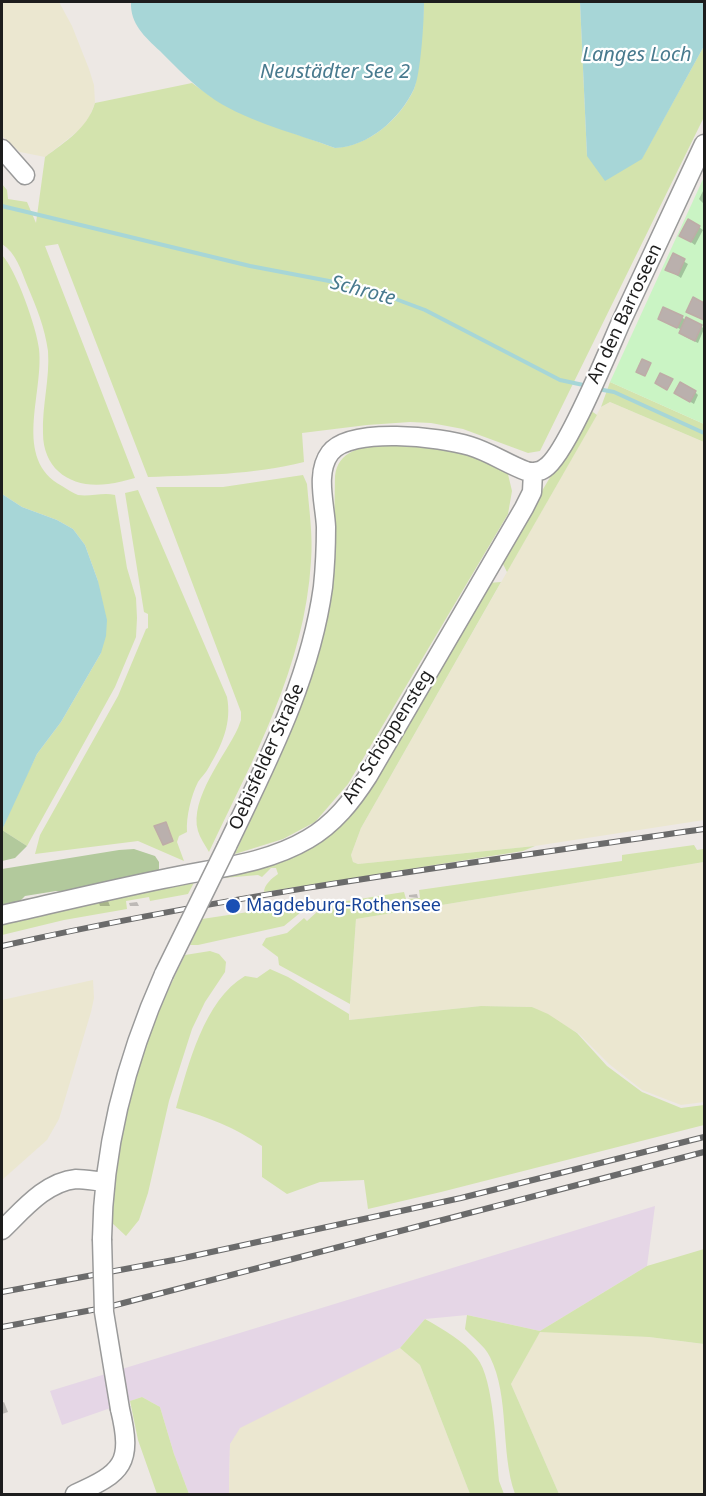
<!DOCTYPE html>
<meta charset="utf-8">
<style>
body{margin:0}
#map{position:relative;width:706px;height:1496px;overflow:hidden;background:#ede8e4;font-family:"Noto Sans",sans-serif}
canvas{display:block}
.frame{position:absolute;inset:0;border:3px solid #1d1d1d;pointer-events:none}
</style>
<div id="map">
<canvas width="706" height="1496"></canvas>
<div class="frame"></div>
</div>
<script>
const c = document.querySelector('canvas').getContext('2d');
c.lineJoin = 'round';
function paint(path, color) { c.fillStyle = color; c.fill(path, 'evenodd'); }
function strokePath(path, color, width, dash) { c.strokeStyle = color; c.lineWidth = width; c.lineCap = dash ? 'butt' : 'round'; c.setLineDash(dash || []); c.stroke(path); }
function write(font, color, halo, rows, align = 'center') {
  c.font = font + ' "Noto Sans",sans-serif'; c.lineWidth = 4.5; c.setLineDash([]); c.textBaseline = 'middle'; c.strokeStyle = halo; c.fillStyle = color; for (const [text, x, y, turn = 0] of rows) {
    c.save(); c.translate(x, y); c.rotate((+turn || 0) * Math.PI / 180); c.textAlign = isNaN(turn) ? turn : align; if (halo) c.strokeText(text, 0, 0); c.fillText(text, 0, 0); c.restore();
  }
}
const industrial = new Path2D(`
 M655 1206 647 1266 540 1331 467 1315 425 1319 400 1348 230 1444 229 1494H189L174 1454 160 1407 142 1397 62 1425 50 1391Z`);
const farmland = new Path2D(`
 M2 2H59L72 26 89 69 94 85 95 103 88 120 83 127 45 157 20 152 2 136Z
 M610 402 704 442V820L535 846 358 864 353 862 351 855 361 828 601 407Z
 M704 862V1102L681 1105 642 1090 609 1064 578 1033 532 1007 481 1006 349 1020 356 919Z
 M93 980 94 998 91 1012 59 1119 47 1140 2 1180V1000Z
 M540 1331 649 1337 704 1344V1494H559L511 1384Z
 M400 1348 420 1365 470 1494H229L230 1444 240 1428Z`);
const grass = new Path2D(`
 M424 2H580L587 156 642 158 704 46V117L540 451 528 453 463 429 431 423 410 422 367 425 302 433 304 462C253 475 200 475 148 477L58 244 45 246 135 478C126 480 117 483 108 484 73 489 43 471 43 433 42 406 50 378 48 351 45 328 36 306 27 285 21 270 16 253 2 244V184L7 190 8 199 27 202 36 223 45 157C66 141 87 129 95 103L192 83C236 116 284 129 335 148 368 146 400 120 414 89 416 84 416 77 417 71 421 48 423 25 424 2Z
 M2 255C16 269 37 329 39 349 44 394 12 459 62 486 67 489 73 493 78 495 90 497 103 492 115 495L127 568 136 598 137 618 136 637 115 687 27 846 2 830 18 792 37 754 61 722 101 653 98 581 85 545 73 529 57 520 22 507 2 494Z
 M610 382 704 424V442L610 402 601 407Z
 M590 410 597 415 507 572 501 560Z
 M382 445H428L463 452 507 470 512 491 508 514 348 784 315 822 283 839 235 854C266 786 302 718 321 646 335 590 334 533 335 476 338 451 360 447 382 445Z
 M303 475 307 484C309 509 313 535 311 561 305 666 253 759 209 852 205 845 200 838 198 831 189 799 225 756 238 728L241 720V712L156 487H223Z
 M138 490 227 697C232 723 222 745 209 767 206 773 201 777 198 782 191 796 186 817 187 832L179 836 177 842 184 861 138 841 35 854 40 835 118 696 146 629 148 628V614L144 612 125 493Z
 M501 582 361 828 351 855 353 862 358 864 535 846 523 851 264 892C264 885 272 878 278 874L276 868H271L262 877 258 875 223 878 226 872 339 826 354 811 368 790 488 583Z
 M694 845 697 850 703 849 704 845V862L356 919 350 1004 279 965 278 957 262 945 266 938 287 933 304 918 307 921 318 911V908L333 906 334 903 404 892 406 899 420 898 419 890 622 861V855Z
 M197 877 188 894 150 901 149 897 126 901 127 909 64 920 2 935V921Z
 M308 903 311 904 284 926 198 945H190L202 919Z
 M210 951 219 954 226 962 225 972 205 1002 192 1029 169 1101 148 1193 139 1220 126 1236 111 1222C114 1124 142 1041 185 955Z
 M270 969 288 977 349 1014V1020L481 1006 532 1007 548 1014 577 1033 607 1066 642 1092 681 1108 704 1105V1125L441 1192 368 1209 364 1180 320 1182 287 1194 262 1177V1146C232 1126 210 1118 176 1108 188 1066 204 1000 245 976L257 978Z
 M704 1249V1344L649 1337 540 1332 511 1384 559 1494H515C500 1451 510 1397 490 1357 485 1346 472 1337 465 1329L467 1315 540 1331 647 1266Z
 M425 1319C444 1330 463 1340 477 1358 494 1379 496 1451 499 1481L504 1494H470L420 1365 400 1348Z
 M142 1397 160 1407 174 1454 189 1494H157L138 1440 130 1401Z`);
const forest = new Path2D(`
 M2 830 27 846 15 858 2 861Z
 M134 849 155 856 159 862V872L67 892 56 891 25 896 18 903 2 907V869L119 850Z`);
const park = new Path2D(`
 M704 177V424L610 382Z`);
const water = new Path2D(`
 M131 2H424C424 21 421 73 414 89 400 119 368 147 335 148 295 133 251 123 215 100 194 86 178 69 160 51 145 37 130 24 131 2Z
 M580 2H704V46L642 159 605 181 587 156Z
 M2 494 22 507 57 520 73 529 85 545 98 581 107 620 106 636 101 653 61 722 37 754 2 830Z`);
const shadow = new Path2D(`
 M704 189V204L699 199Z
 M699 227 703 230 695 245 681 235Z
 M673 255 688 264 681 278 667 269Z
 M682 317 686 321 701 326 704 329 698 343 684 336 680 333 682 330 660 319Z
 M695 392 698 395 694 404 676 393Z
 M417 894 418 898 409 897V895Z
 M108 901 110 906H100L99 903Z
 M137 902 139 906H130L129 903Z
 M4 1402 8 1412 2 1414V1403Z`);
const stream = new Path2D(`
 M2 206 250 266 366 288 425 310 560 380 588 386
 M598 389 614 392 704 433`);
const building = new Path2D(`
 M688 219 700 226 691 242 679 236Z
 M673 253 685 259 678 275 665 270Z
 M693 297 704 303V320L686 312Z
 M663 307 683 316 677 328 658 319Z
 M686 317 702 325 695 341 679 333Z
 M642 359 651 363 645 376 636 372Z
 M660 373 673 379 667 390 655 383Z
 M680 382 696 391 690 402 674 393Z
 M166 822 173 841 163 845 154 826Z`);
const minor = new Path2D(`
 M2 149 25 175
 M227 846C267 762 310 681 323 587 325 568 326 547 326 527 325 504 315 473 330 453 350 426 441 437 470 446 490 452 507 464 526 471 532 473 540 472 545 468 566 455 609 349 621 322 649 262 677 203 704 144
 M2 915C55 903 109 890 163 879 212 868 264 865 308 839 334 824 352 801 368 776L524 508 532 492 533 472
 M2 1230C22 1211 45 1182 76 1179 85 1179 95 1181 105 1182
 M102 1239C103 1146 126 1059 164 974
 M75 1494C123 1473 133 1463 120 1409`);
const rail = new Path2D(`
 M2 946C233 894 470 863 704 829
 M2 1292 179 1259 461 1198 704 1137
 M2 1327 108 1307 704 1152`);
const minorBridge = new Path2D(`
 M164 974 227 846
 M102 1239 104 1312 120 1409`);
const markers = [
 [233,906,8,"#1a4fb4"]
];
const streetNames = [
 ["An den Barroseen",625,314,-65],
 ["Am Schöppensteg",388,737,-58],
 ["Oebisfelder Straße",267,757,-66]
];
const transitNames = [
 ["Magdeburg-Rothensee",246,906]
];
const waterNames = [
 ["Langes Loch",637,55],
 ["Neustädter See 2",335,72],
 ["Schrote",363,291,15]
];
paint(industrial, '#e5d6e6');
paint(farmland, '#ebe7d0');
paint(grass, '#d3e3ad');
paint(forest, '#b2c99c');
paint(park, '#caf4c4');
paint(water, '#a7d6d7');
paint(shadow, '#0003');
strokePath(stream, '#a7d6d7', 4);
paint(building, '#bab0ad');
strokePath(building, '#beaca7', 1.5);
strokePath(minor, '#9a9a9a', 21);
strokePath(minor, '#fff', 18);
strokePath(rail, '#6b6b6b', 6);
strokePath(rail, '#fff', 4, [11]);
strokePath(minorBridge, '#9a9a9a', 21, []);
strokePath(minorBridge, '#fff', 18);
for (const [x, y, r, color] of markers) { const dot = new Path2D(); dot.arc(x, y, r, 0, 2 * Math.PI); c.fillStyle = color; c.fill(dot); strokePath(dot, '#fff', 2); }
write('18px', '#1d1d1d', '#fff', streetNames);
write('18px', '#164399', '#fff', transitNames, 'left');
write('italic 20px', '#487a8e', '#fff', waterNames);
</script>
